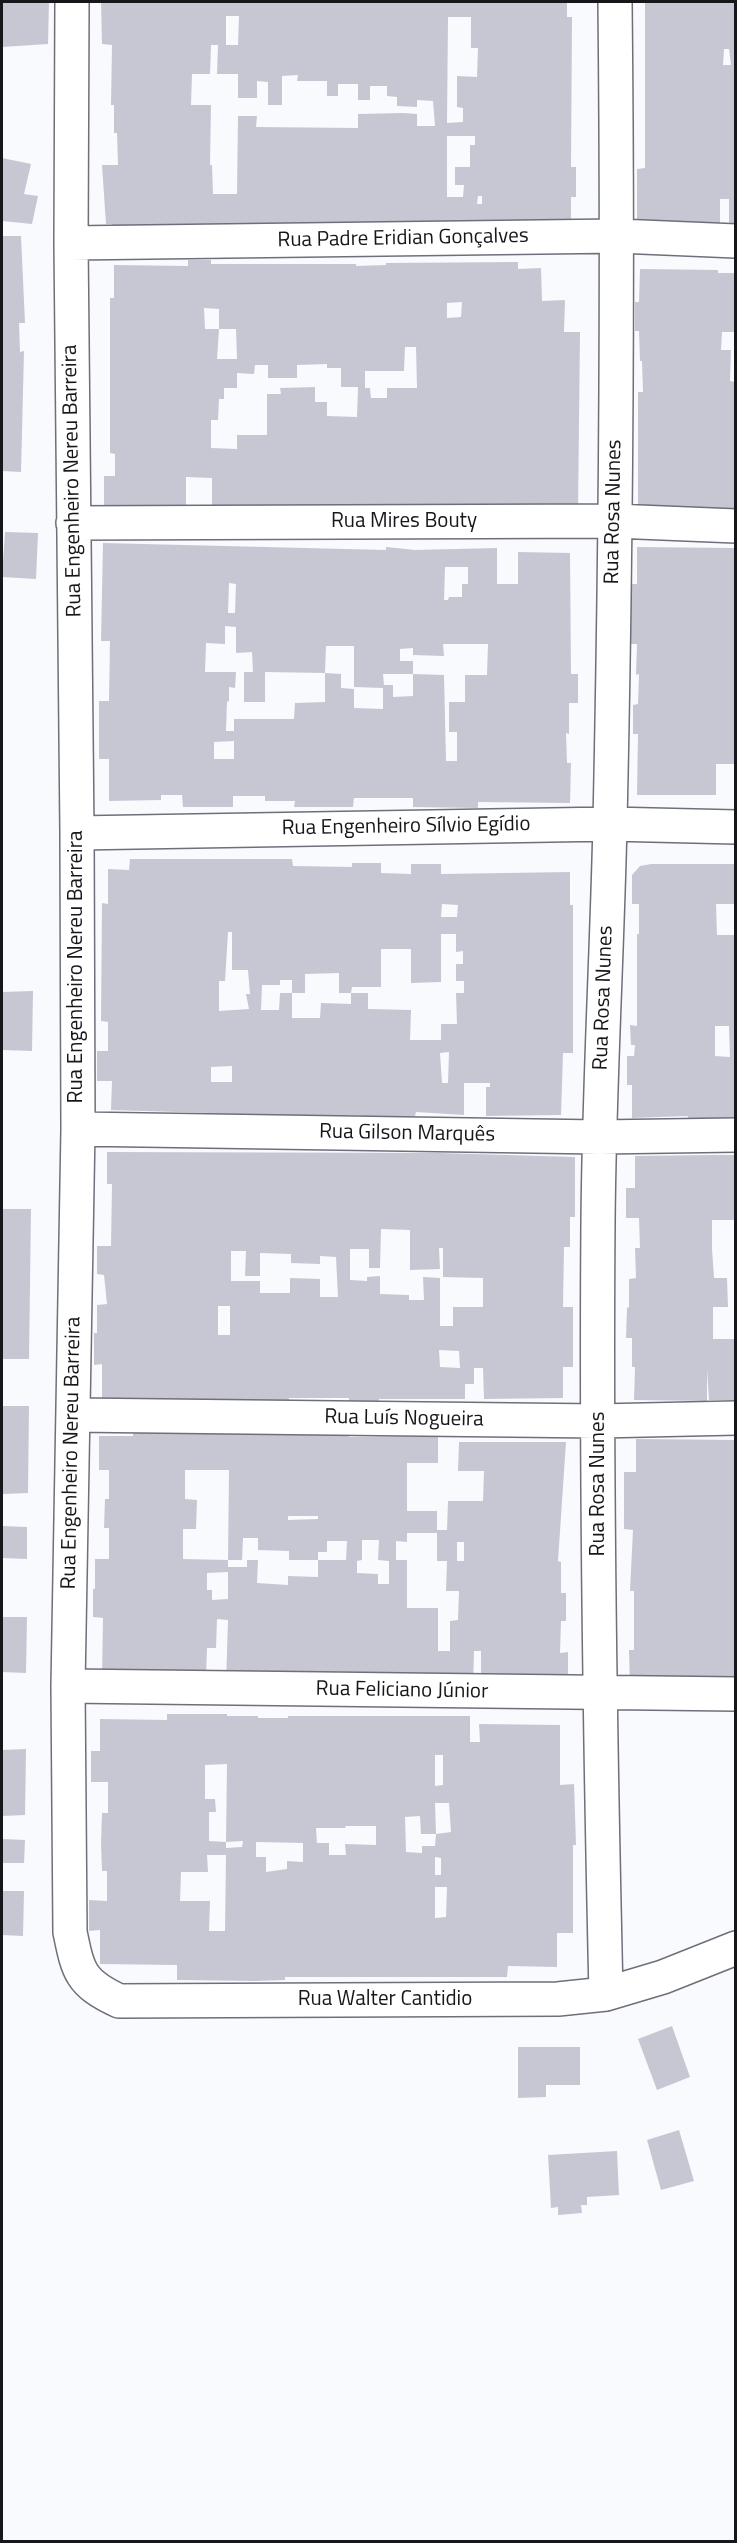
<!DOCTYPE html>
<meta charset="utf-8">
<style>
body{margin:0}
#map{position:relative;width:737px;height:2543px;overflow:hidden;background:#f9fafe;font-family:"Titillium Web",sans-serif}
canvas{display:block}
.frame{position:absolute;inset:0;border:3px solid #17171b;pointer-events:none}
</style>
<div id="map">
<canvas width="737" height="2543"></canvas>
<div class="frame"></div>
</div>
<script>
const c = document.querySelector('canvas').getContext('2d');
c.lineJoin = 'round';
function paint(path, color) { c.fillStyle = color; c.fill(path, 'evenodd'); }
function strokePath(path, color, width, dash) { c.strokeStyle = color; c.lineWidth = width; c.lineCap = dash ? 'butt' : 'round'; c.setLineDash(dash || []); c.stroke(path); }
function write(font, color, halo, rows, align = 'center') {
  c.font = font + ' "Titillium Web",sans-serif'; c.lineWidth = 4.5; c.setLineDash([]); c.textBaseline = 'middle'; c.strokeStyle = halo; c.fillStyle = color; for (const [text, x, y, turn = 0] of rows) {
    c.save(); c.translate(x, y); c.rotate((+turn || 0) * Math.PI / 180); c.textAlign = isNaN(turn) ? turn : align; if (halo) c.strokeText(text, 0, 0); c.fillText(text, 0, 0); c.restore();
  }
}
const building = new Path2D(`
 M2 2H49L48 44 2 47Z
 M101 2H567V17H572L571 167H576V197H571V229L112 231V224H106L102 165H118L117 133H114V105H111L112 45 102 44ZM226 16H239L238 45H226ZM448 17H471V48H478L477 77 457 76V107L463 108V122L447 123ZM211 45H218L217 74H238V98H257V81L268 82V105H282V76L298 75 297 81H327V96H338V84H358V100H370V86H387V96L397 97V106L417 107V100L433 101 435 126H417V114L403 113 358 114V128L256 127 257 116H238L237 194H213L212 165H210L211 105H191L192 74H210ZM447 136H475V145H470V167H455V185H464L463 197H447ZM478 196H482V204H477Z
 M645 2H735V233H729V199H720V230L637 229V169L645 168ZM724 49H729L731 65H723Z
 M2 158 31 164 24 194 38 196 32 224 2 221Z
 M2 236H21L25 323H19L20 352 24 351 21 472 2 471Z
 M188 260H211V264H356V266L386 265V263L518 262V269L541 268 542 301 565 300 564 332H580L578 512 212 511V478L186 477V509L104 515V476H115V454L110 453V298H114V265L188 266ZM462 302 461 317 447 318V303ZM204 308 219 309V329H236L237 359H217L219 329H205ZM405 347H416L417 388H387V398H371L370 388H365V371H404ZM327 364V368H341V387H358L357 417 327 416V402H315V387L280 388 281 394H267V435H237V449L211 448V420H218L219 399H224V388H237V373L254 374 255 365H268V378H297V365Z
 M640 269 718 270V273H735V332H722L721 350H731L730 381 735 382V512L638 509V392H643L642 361H640L639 331H635V302H639Z
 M5 532 38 533 36 579 2 577Z
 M103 543 386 550V547L415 550 497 548V584H518V552L570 553 571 674H578V703H569V734L566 733 567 763H571L570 803 478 802V808L413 807V798H354L353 807H294L295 801H265V796H233V807H183L182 795H161V800L109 801V759H99V701H109L110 641H101ZM445 567H468V584H462V597H449L448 600H444ZM229 583 236 584 235 613H228ZM225 626 236 627V653L252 652 253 672H244V702H265V672L325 673 326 646H354V687L383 688V709L354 708V689L341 688V674L325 673V702L295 703 294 719H234V731H226L227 701 229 702V687L235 688 236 672H205L206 643 225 644ZM443 644H488L487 675H465V702H449V732H457V761H446L444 675 413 674V661H400V649L413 648V655L444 656ZM383 674H413V696L393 697V685H384ZM234 741V759H214V742Z
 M637 547 735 548V764H716V795H637L638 734H633V705L638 704 639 674 636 675 637 644H629L630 584H637Z
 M130 859H292L293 866 352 867V863H381V873L411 874V864H441V874L570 872V905H573V1053H563L561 1115 486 1116V1087H490V1083H464V1115L416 1112 415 1116 409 1117 408 1119 349 1115V1118H210V1113L111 1110 112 1081H97V1051H108V1022L101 1021 102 903 108 904V869L129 870ZM442 904 458 905 457 917H441ZM228 932H232V970H248L250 994H246L249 1009 219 1011V981H225ZM441 934H456V952L463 951V964H456V981H464V993H456L457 1024H441V1040H410L411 1010 368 1009V993H351L352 987H381V949H411V983L441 982ZM339 973V993H351V1004L321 1003 320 1018H292V993H280L279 1010H261L262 985H280V980H292V993H305V974ZM449 1052 448 1083H442L440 1053ZM232 1066V1082H211V1067Z
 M651 864H735V904H716L717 935H735V1121H687L688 1116 632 1118V1085H627V1056H634L635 1045H631L630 1025 637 1026V934H639V904H632V875L640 866ZM715 1026H729L730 1057 715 1056Z
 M33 991 32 1051 2 1050V992Z
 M107 1152 440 1153 575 1157V1217H570V1247H564L563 1307H573V1367H563V1398L484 1399 483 1368H474V1384H465V1399H379V1403L349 1402V1398H289V1404L102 1400V1364L94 1365V1333H97V1305L107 1304 104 1275 97 1274V1246H111L112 1184H107ZM381 1229 410 1230V1270L440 1269 439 1248H443V1277L483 1278V1307H453V1326H440V1278L423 1277 424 1300H409V1295L380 1294V1276L367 1277V1281L350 1280V1249H369V1268H380ZM231 1251H246L245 1276H260V1253L291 1254V1263L320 1264V1256L336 1257 338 1297H320V1279L290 1278V1293H260V1281H231ZM218 1306H230V1335H218ZM439 1350 459 1351 460 1368 440 1367Z
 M710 1155H735V1220H712V1249L714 1278H727L728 1307H713V1339H735V1400H709L707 1369V1401L634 1400 635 1367H632V1338H626L627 1308 629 1307V1279L636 1278 635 1248H640L639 1218H626V1188H635V1156Z
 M2 1209H31L29 1359H2Z
 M2 1406H29L28 1493 2 1494Z
 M133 1430H214V1434H260V1431L349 1434V1437L438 1436V1463H407V1511H437V1530H447L448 1501H483L484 1471H458L459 1442H566L558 1561 561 1562V1593H566V1621H561L560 1653 568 1652V1682L481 1680V1651H474L473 1686 226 1683 228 1620 217 1619 216 1648H207L206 1678 102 1679 103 1618 93 1617V1589H95V1559H109V1528H104L105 1499H109V1470H99V1436H133ZM185 1470H229L228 1560H242L243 1538H258V1550L289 1551V1560H318V1552H327V1541H347L346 1560H318V1577L288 1576V1585L257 1583 258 1560H247V1567H228V1560L183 1559V1529H196L197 1500 185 1499ZM288 1516H318V1519L288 1520ZM407 1533H437V1561H447L446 1591H459L458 1620 450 1621V1651H438V1608H407V1560H396V1541L407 1542ZM362 1540H379L378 1560 389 1561V1584H378V1574L357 1573V1561L362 1560ZM457 1542H464V1561H457ZM228 1572V1599L212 1600V1590H207V1573Z
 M636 1439 735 1440V1684L630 1686 629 1650H634V1591H630L633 1530 624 1529V1472H636Z
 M2 1526 27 1527V1559L2 1558Z
 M2 1617H27L26 1673 2 1672Z
 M167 1714H227V1716H258V1718H288V1716H470V1742H480L479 1724 560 1725V1785L574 1784 576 1845H573V1933H557V1967L508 1966 507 1977H285V1980L255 1981 177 1980V1965L100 1964V1930L89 1931V1900L107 1901V1871H102L101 1843 102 1813H108V1782H91V1751H100V1719L167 1720ZM435 1755H443V1785L435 1786ZM227 1764 226 1842 209 1841V1812H216L215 1799H205V1765ZM435 1803H449L451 1832 436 1834ZM420 1816 421 1834H436L435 1846H422V1853L406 1852 405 1817ZM345 1826H376V1845L345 1844 346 1855H329V1843H317L316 1828H346ZM243 1841 242 1847 226 1848V1842ZM256 1842 303 1843V1862L287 1861V1869L266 1872V1857H256ZM207 1855H226L225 1931H209L210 1901H180L181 1872H208ZM435 1857 441 1858V1875H435ZM435 1887H447L446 1917 435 1918Z
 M26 1749 25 1815 2 1816V1750Z
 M2 1839 25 1840 24 1863H2Z
 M2 1891H24L23 1936 2 1935Z
 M672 2026 690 2077 657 2090 638 2039Z
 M518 2047H580V2085H546V2097L518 2098Z
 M679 2130 694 2181 661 2190 647 2140Z
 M617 2151 619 2195 587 2197V2205H581L582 2213 558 2215V2207L551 2208 548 2155Z`);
const minor = new Path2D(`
 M72 2 71 243 77 833 78 1129 68 1686 70 1932C78 1971 80 1983 119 2001L558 1999 606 1994 663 1977 736 1948
 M71 243 618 236 736 241
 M73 523 614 521 736 526
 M77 833 610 824 736 827
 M78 1129 599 1137 736 1135
 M73 1415 599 1421 736 1418
 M68 1686 736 1694
 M606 1994C600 1737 596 1480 598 1223 599 1090 607 956 610 823 616 549 618 275 615 2`);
const streetNames = [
 ["Rua Padre Eridian Gonçalves",403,239,-1],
 ["Rua Engenheiro Nereu Barreira",73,481,-91],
 ["Rua Rosa Nunes",614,512,-89],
 ["Rua Mires Bouty",404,522],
 ["Rua Engenheiro Sílvio Egídio",406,827,-1],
 ["Rua Engenheiro Nereu Barreira",77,967,-90],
 ["Rua Rosa Nunes",604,998,-88],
 ["Rua Gilson Marquês",407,1134,1],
 ["Rua Luís Nogueira",404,1419,1],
 ["Rua Engenheiro Nereu Barreira",72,1453,-89],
 ["Rua Rosa Nunes",599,1484,-90],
 ["Rua Feliciano Júnior",402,1691,1],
 ["Rua Walter Cantidio",385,2000]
];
paint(building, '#c6c7d3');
strokePath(minor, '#6e6f79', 36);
strokePath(minor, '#fff', 33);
write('21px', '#17171b', '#fff', streetNames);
</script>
